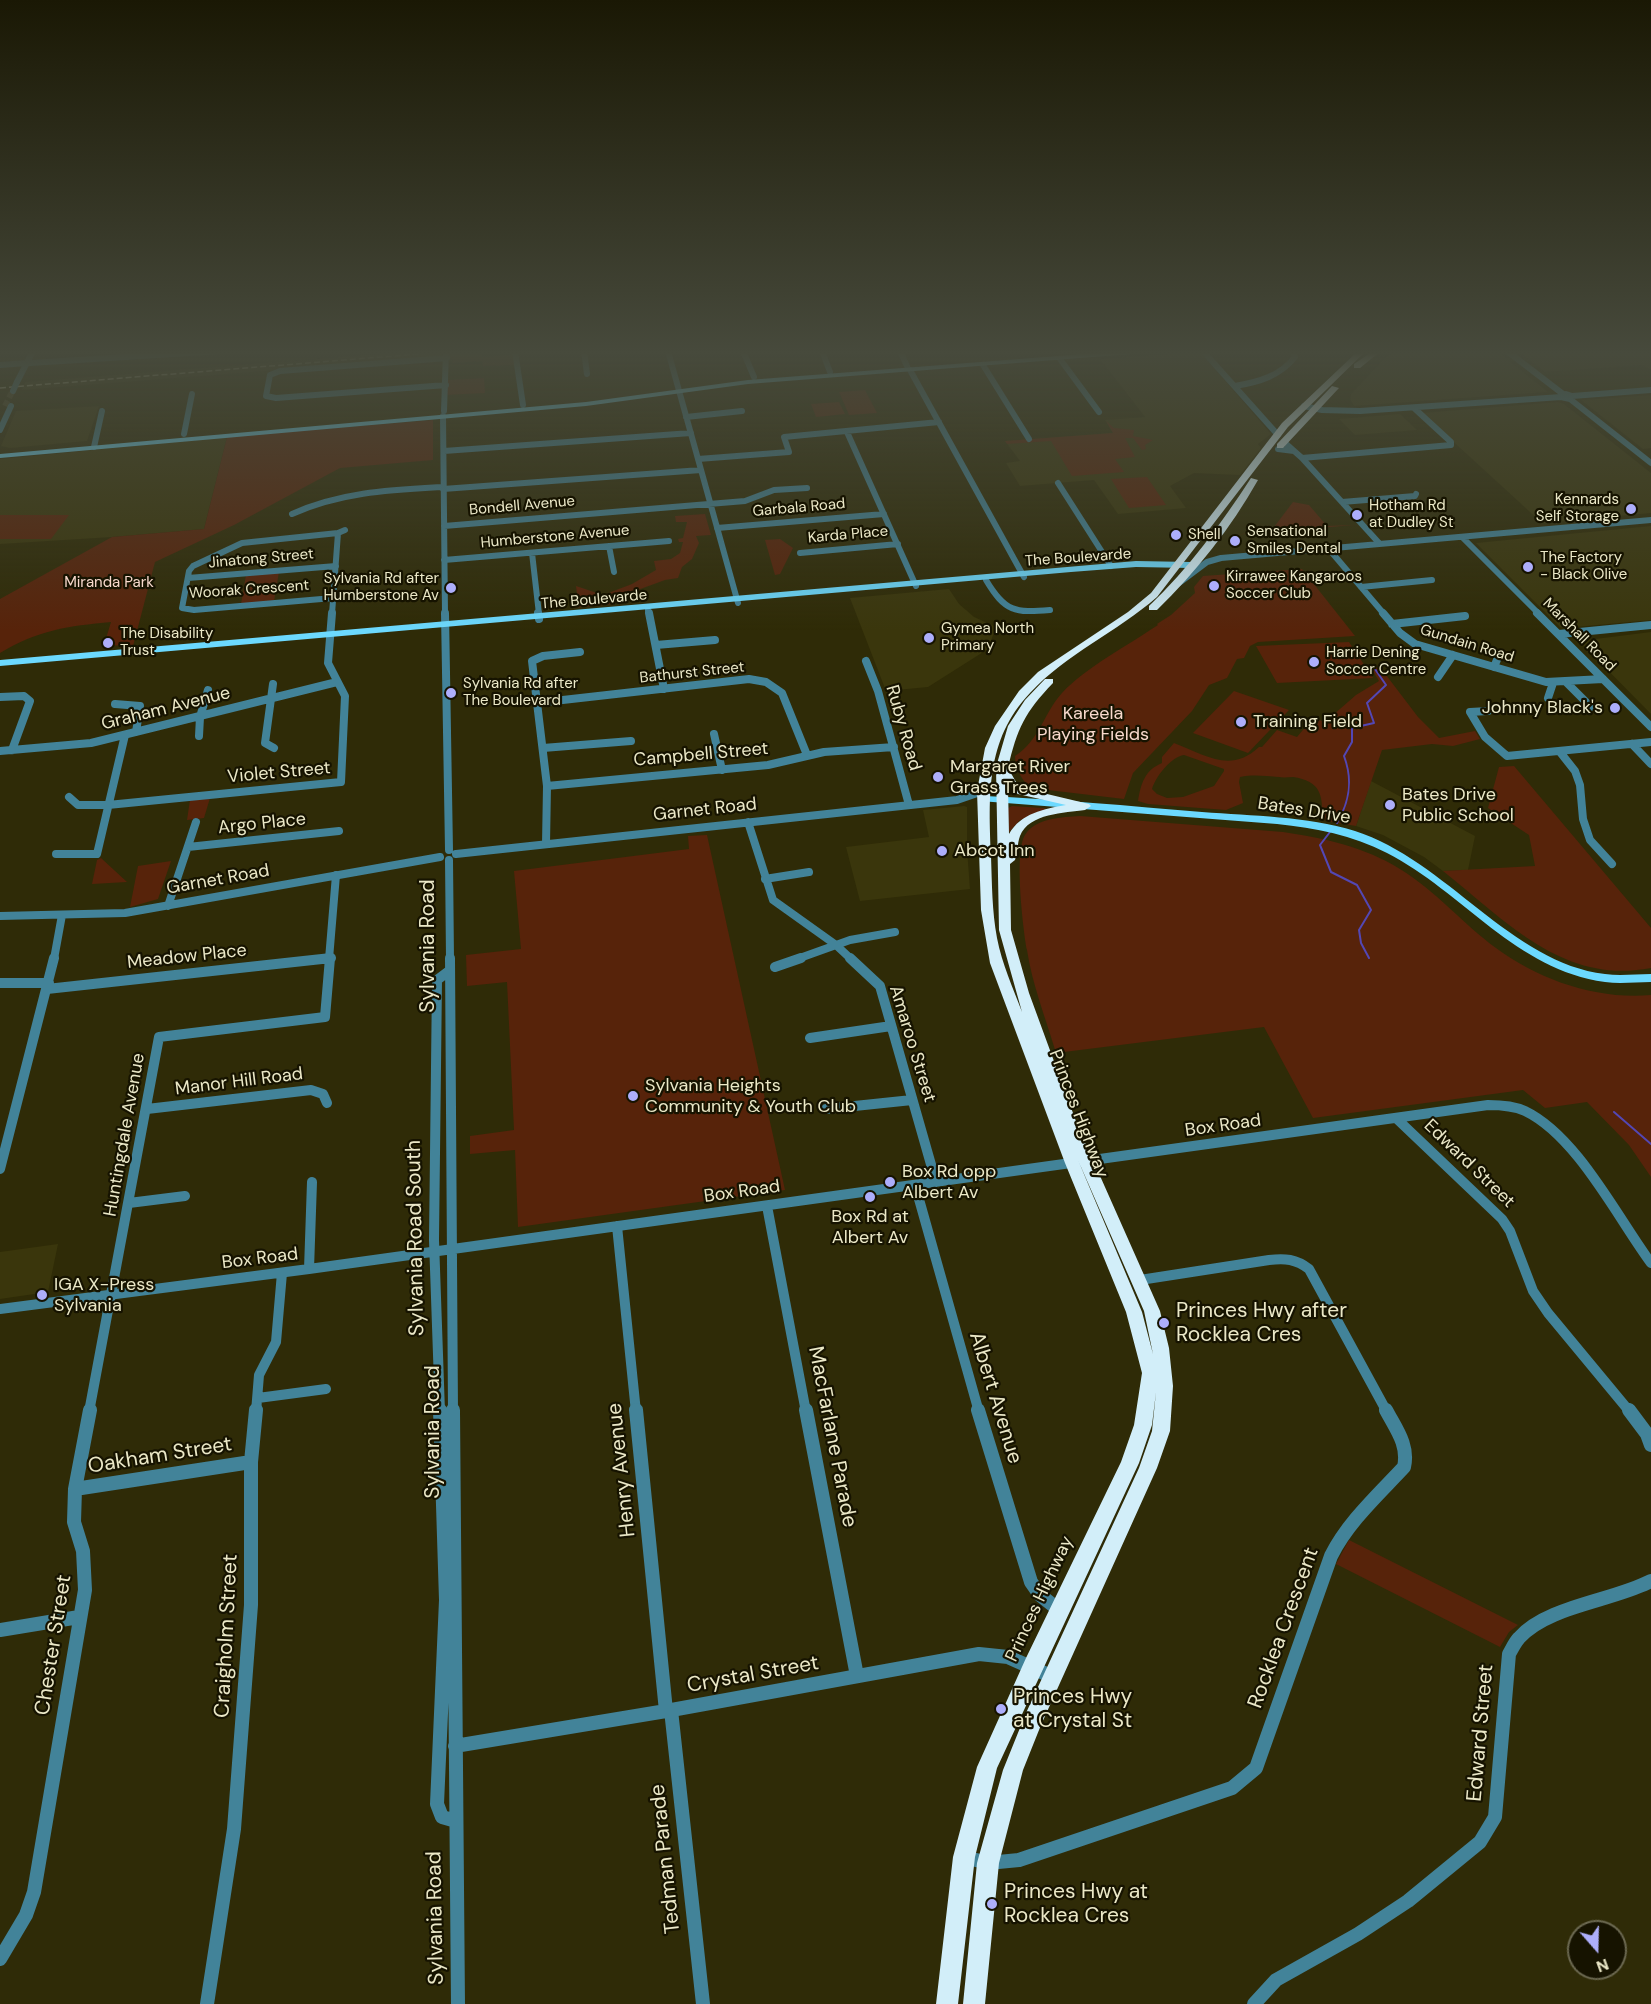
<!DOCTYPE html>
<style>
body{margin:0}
#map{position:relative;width:1651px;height:2004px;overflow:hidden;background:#2f2b07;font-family:"DM Sans",sans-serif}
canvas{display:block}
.north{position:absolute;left:1567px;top:1920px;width:60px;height:60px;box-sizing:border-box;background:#161300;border:2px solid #6b6850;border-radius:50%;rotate:160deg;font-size:16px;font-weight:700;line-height:24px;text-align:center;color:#ebe8c7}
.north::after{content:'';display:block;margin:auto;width:21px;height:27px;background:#adaefb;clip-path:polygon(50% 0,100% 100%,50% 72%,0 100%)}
</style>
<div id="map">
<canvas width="1651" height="2004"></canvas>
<div class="north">N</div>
</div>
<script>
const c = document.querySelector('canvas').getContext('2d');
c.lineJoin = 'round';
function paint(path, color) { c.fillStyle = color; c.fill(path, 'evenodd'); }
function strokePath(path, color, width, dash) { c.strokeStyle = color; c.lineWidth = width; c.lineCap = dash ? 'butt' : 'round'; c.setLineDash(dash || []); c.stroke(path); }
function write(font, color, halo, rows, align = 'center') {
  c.font = font + ' "DM Sans",sans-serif'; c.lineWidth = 4.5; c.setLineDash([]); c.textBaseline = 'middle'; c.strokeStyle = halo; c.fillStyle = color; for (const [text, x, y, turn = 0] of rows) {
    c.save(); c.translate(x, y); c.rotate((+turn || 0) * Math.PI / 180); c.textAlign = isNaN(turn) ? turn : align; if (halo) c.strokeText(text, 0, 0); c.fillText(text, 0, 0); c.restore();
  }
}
const built = new Path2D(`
 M418 351H479L450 357V352L433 358 22 390 25 382Z
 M1403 351H1497L1548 392 1354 406 1350 399 1351 394 1388 355Z
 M1518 351H1651V370L1643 365 1545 372Z
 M1200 352 1271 434 1258 444 1261 448 1240 475 1194 473 1170 486 1186 508 1118 514 1094 480 1020 486 1006 463 1020 461 1005 441 1113 433 1105 420 1145 417 1100 359Z
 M1651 395V448L1643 449 1581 400Z
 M1558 402 1564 404 1651 473V513L1542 523 1422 413Z
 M99 406 87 441 10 448 1 446 16 411Z
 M1400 414 1417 430 1355 435 1339 419Z
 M227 437 204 529 112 537 0 544V459Z
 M1651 526V620L1565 628 1560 627 1476 543Z
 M949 589 959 604 974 617 996 627 988 649 928 687 886 691 850 598Z
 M1651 632V714L1579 641Z
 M1371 781 1475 836 1468 870 1443 871 1424 857 1383 835 1356 826Z
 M964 806 967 807V849L970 889 860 901 846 847 929 837 923 810Z
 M58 1244 48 1292 0 1299V1252Z`);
const green = new Path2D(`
 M508 351H513L515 365 483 366 482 361 453 363 452 359 448 358 447 352 460 354 482 352V357L509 355Z
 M484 378 485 393 445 395 446 380Z
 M865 390 877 413 849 415 839 392Z
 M839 402 845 414 816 417 811 404Z
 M433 420V460L340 468 234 525 155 562 133 646 104 645 111 622C68 626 38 630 0 653V599L112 537 204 529 227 437Z
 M1106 421 1114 428 1134 430 1133 436 1153 440 1145 445 1146 449 1142 450 1133 438H1125L1135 457 1115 459 1124 472 1072 476 1051 441 1007 444 1005 441 1113 433Z
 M1147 477 1166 505 1129 508 1111 479Z
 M1293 502 1309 505 1327 526 1354 525 1232 535 1271 531Z
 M705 514 711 535 696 536 699 543 692 559 682 567 678 578 665 580 613 599 614 604 572 608 578 602 576 586 603 595 632 584 656 570 654 561 671 559 680 553 683 542H679L678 539 683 538 687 522H676L675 516Z
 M0 515H69L51 539H0Z
 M780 539 793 548 780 574 775 575 765 540Z
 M1302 569 1355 636 1258 642 1250 646 1244 658 1237 659 1227 678 1209 685 1192 711 1133 773 1124 799 1031 788C1022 781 1015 768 1015 756 1040 740 1043 714 1062 693 1085 668 1130 644 1158 625L1157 624 1171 615 1195 593 1194 587 1203 576Z
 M279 572 274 601 241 604 246 575Z
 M1349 642 1373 678 1277 683 1256 646Z
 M1372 664 1383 671 1418 717 1439 738 1475 731 1480 739 1453 746 1432 744 1382 750 1356 826 1332 822 1322 818C1323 794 1320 781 1293 777 1288 777 1284 778 1279 777 1265 776 1254 774 1240 777L1239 782 1243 803 1226 810 1148 804 1138 801C1141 783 1145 770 1162 763V757L1174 743C1206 755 1230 774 1259 747H1262L1277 730 1297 737 1313 718 1325 722 1356 695 1379 681 1371 668ZM1184 755 1224 769V771L1214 786 1183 797 1167 798 1157 794 1152 789C1156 776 1171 757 1184 755Z
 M1234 691 1289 710 1248 753 1193 733Z
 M1514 766 1651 928V968C1563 985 1506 921 1443 871L1535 866 1529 835 1488 808 1499 767Z
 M210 798 204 818 187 820 190 800Z
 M1012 806 1043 808 1047 809 1020 820 1009 832 1008 808Z
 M1080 816 1283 832C1324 838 1365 847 1400 869 1436 891 1463 924 1496 948 1539 980 1597 1000 1651 995V1177L1629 1145 1587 1102 1545 1108 1523 1090 1313 1118 1264 1027 1056 1053C1046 1019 1032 984 1027 950 1023 928 1014 852 1025 835 1035 818 1063 817 1080 816Z
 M707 835 785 1190 518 1227 515 1150 470 1154V1136L514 1130 507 982 467 986 466 955 521 949 514 871 689 849 688 836Z
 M101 858 127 882 92 884 97 860Z
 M171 861 158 899 130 907 138 866Z
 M1349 1540 1518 1625 1509 1632 1500 1647 1336 1564Z`);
const stream = new Path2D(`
 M1337 823C1350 801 1353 780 1344 756L1352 742V728L1374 723 1367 703 1386 685 1375 669
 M1330 832 1320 845 1331 872 1357 885 1371 910 1359 930 1361 943 1369 958
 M1614 1112 1651 1144`);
const minorTunnel = new Path2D(`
 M5 406 12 392`);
const minorFar3 = new Path2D(`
 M515 351 523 405
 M584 351 587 374
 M668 351 738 603
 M743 351 754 377
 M822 351 830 372
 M900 351 907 366
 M1203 351 1278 435
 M1507 351 1563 394
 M1060 359 1099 412
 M30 363 221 351
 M0 365 26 363
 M983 365 1029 439
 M910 370 1024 577
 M17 382 33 351
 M446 385 276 398 266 396 270 375 280 371 447 358
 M1235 386C1259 382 1280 376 1295 357L1292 351
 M1566 394 1572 396 1651 390
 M1304 406 1322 410 1360 411 1561 397 1570 399 1651 463
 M444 411 446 351
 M443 416 445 614
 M686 417 742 411
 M0 430 11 406
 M847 432 916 586
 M184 434 192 394
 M1284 442 1302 458 1379 543
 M94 447 102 411
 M1278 449 1294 451
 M444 451 691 433
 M1302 458 1451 445V442L1414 408
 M698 459 789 452 784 437 939 422
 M1058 483 1111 566
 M443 489 701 470
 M1342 502 1415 496 1416 494
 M292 514C341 492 390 490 443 487
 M444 526 745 501 774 490 807 488
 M717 528 884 514
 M1462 537 1539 614
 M609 546 614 572
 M1328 548 1384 614
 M532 553 539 614
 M800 553 898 544
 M444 560 669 541
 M188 578 336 566
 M986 580C1005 612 1015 613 1050 610
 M1179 583 1207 562 1221 558 1651 520
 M1361 587 1432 580
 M333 598 194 610 182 608 189 571 193 566 242 543 338 533
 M648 610 649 614
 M332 614 338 533 345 530`);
const minorFar2 = new Path2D(`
 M445 613 449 850
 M538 613 539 619
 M649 613 664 689
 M1383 613 1400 633 1415 644 1546 682 1603 679
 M1537 613 1651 727
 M1392 624 1465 616
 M1559 634 1651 625
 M656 645 715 640
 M866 661 878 691 909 805
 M1494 667 1499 655
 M1438 677 1453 655
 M1567 683 1591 707
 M273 684 265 743 274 748
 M0 697 24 696 30 701 12 750
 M1548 698 1553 683
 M536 703 749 679 766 682 782 693 807 755
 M115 704 140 706 136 732
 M1488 711 1470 712 1485 737 1507 756 1651 742
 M714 734 722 770
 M199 736 200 717 208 690
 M1632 744 1651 764
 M543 748 631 741
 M0 751 91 743 337 682
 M1560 752 1575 771 1580 785 1583 819 1590 840 1612 864
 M547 786 768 765 824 752 894 747
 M69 797 78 805H108L341 782 345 696 328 663 332 613
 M748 822 773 900 836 945 851 959
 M546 844 547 786 532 661 543 656 580 652
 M188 847 339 831
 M56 854H97L125 735
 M456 854 957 800 983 791
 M449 860 450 959
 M765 879 809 872
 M168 906 196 822
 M0 916 125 913 440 857
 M54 959 62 915
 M320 959 331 958
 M329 959 336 875
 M797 959 850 940 895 932`);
const minorFar1 = new Path2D(`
 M450 958 453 1412
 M850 958 880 986 936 1182
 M775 967 801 958
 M0 983H49
 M47 989 331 958
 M810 1038 891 1026
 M147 1109 311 1090 323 1094 327 1103
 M826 1109 912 1100
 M1397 1119 1502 1219 1510 1231 1533 1291 1548 1313 1630 1412
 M0 1169 54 958
 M915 1185 979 1412
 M129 1203 185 1196
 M767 1206 806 1412
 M617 1226 636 1412
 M309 1269 312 1182
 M1140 1280 1269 1260C1285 1258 1296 1259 1309 1269L1387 1412
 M0 1309 309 1269 1488 1105C1500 1105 1514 1106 1525 1111 1577 1136 1617 1217 1651 1263
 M258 1398 326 1389
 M89 1412 159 1037 325 1017 330 958
 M256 1412 259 1375 276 1342 282 1273
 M440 1412 434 1240 437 980 449 971`);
const minor = new Path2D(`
 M440 1410 446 1600 437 1804 442 1817 456 1821
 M453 1410 458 2004
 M636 1410 666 1711
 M806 1410 857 1676
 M978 1410 1031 1582 1040 1595 1059 1610
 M1629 1410 1647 1434 1651 1445
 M75 1489 251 1462
 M0 1630 79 1617
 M671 1710 703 2004
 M455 1746 666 1711 979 1654 1008 1657 1053 1677
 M964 1857 988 1863 1019 1860 1232 1788 1256 1768 1331 1556C1348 1522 1378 1495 1404 1467 1409 1445 1396 1429 1386 1410
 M0 1959 26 1915 34 1892 85 1590 83 1551 74 1522 75 1489 90 1410
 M207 2004 234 1829 251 1605V1462L256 1410
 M1254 2004 1276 1980 1358 1934 1408 1901 1480 1842 1495 1817 1509 1654C1512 1649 1515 1642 1519 1638 1547 1606 1613 1601 1651 1581`);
const major = new Path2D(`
 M1122 351H1147L1144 353 748 384 586 406 0 458V454L586 402 748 380Z
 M1136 561 1191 562 1195 565 1191 568 1136 567 1071 572 0 666V660Z
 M984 796C1057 799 1129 806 1202 812 1253 816 1306 816 1355 831 1446 860 1511 963 1605 974 1620 976 1636 974 1651 974V982C1636 982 1620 984 1605 982 1516 970 1463 892 1387 853 1352 835 1316 828 1277 824L980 801 979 799 980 797Z`);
const highway = new Path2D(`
 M1358 351H1366L1288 427 1157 597C1117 632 1066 654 1030 693 985 740 989 797 991 856 992 884 992 911 997 938 1002 964 1013 988 1022 1012L999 930 996 767 1008 726 1025 700 1045 679H1053V683C1025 712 1017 729 1008 768L1016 782 1026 789 1089 804 1091 806 1085 810C1065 813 1029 813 1020 836 1017 844 1018 852 1015 860L1010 864 1011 930 1029 993 1077 1124 1160 1311 1169 1348 1173 1386 1170 1431 1157 1468 1041 1725 1023 1770 999 1863 985 2004H963L977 1863 1003 1770 1026 1713 1139 1468 1152 1431 1156 1392 1152 1425 1139 1463 997 1768 975 1857 958 2004H936L953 1857 977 1767 1026 1658 1121 1462 1134 1425 1142 1373 1126 1312 1065 1163 990 963 981 910 977 791 985 748 995 726 1019 691 1038 672 1128 612 1151 593 1282 423ZM1008 787 1018 794 1066 805C1044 809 1021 813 1009 834ZM1078 1160 1144 1311 1153 1354 1142 1312Z
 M1373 351H1381L1360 368H1354V364Z
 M1332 386 1339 388 1283 448H1277V444Z
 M1251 478 1258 480C1231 528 1196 572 1157 610H1149V606C1189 568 1221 524 1251 478Z`);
const rail = new Path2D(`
 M0 388 455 351`);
const minorBridge = new Path2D(`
 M13 391 17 382`);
const markers = [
 [1631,509,6,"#adaefb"],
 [1357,515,6,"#adaefb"],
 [1176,535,6,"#adaefb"],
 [1235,541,6,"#adaefb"],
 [1528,567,6,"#adaefb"],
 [1214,586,6,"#adaefb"],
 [451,588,6,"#adaefb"],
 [929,638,6,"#adaefb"],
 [108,643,6,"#adaefb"],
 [1314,662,6,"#adaefb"],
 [451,693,6,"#adaefb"],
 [1615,708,6,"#adaefb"],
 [1241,722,6,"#adaefb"],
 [938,777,6,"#adaefb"],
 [1390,805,6,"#adaefb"],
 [942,851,6,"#adaefb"],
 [633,1096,6,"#adaefb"],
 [890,1182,6,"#adaefb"],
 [870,1197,6,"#adaefb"],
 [42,1295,6,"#adaefb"],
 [1164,1323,6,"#adaefb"],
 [1001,1709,6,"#adaefb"],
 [992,1904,6,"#adaefb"]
];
const farPoinames = [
 ["Kennards",1619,500,"right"],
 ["Self Storage",1619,517,"right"],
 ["Hotham Rd",1369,506],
 ["at Dudley St",1369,523],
 ["Sensational",1247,532],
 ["Smiles Dental",1247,549],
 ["Shell",1188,535],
 ["The Factory",1540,558],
 ["- Black Olive",1540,575],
 ["Kirrawee Kangaroos",1226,577],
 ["Soccer Club",1226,594],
 ["Sylvania Rd after",439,579,"right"],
 ["Humberstone Av",439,596,"right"],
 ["Gymea North",941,629],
 ["Primary",941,646],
 ["The Disability",120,634],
 ["Trust",120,651],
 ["Harrie Dening",1326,653],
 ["Soccer Centre",1326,670],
 ["Sylvania Rd after",463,684],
 ["The Boulevard",463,701]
];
const farStreetnames = [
 ["Bondell Avenue",522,506,-5],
 ["Garbala Road",799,508,-5],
 ["Karda Place",848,535,-5],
 ["Humberstone Avenue",555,537,-5],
 ["The Boulevarde",1078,558,-4],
 ["Jinatong Street",261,559,-5],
 ["Woorak Crescent",249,590,-4],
 ["The Boulevarde",594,600,-5],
 ["Marshall Road",1579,635,45],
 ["Gundain Road",1467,644,17],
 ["Bathurst Street",692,673,-6]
];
const farParknames = [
 ["Miranda Park",109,583]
];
const poiNames = [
 ["Johnny Black's",1603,708,"right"],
 ["Training Field",1253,722],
 ["Margaret River",950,767],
 ["Grass Trees",950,788],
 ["Bates Drive",1402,795],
 ["Public School",1402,816],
 ["Abcot Inn",954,851],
 ["Sylvania Heights",645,1086],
 ["Community & Youth Club",645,1107],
 ["Box Rd opp",902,1172],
 ["Albert Av",902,1193],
 ["Box Rd at",870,1217,"center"],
 ["Albert Av",870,1238,"center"],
 ["IGA X-Press",54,1285],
 ["Sylvania",54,1306]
];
const streetNames = [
 ["Graham Avenue",166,709,-14],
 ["Ruby Road",903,728,74],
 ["Campbell Street",701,755,-5],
 ["Violet Street",279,773,-5],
 ["Garnet Road",705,810,-6],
 ["Bates Drive",1304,811,9],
 ["Argo Place",262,824,-6],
 ["Garnet Road",218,880,-10],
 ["Meadow Place",187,957,-6],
 ["Amaroo Street",912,1044,73],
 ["Manor Hill Road",239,1082,-7],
 ["Princes Highway",1078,1114,69],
 ["Box Road",1223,1126,-8],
 ["Huntingdale Avenue",125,1135,-80],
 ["Edward Street",1469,1164,44],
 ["Box Road",742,1192,-8],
 ["Box Road",260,1259,-7],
 ["Princes Highway",1040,1599,-65]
];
const parkNames = [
 ["Kareela",1093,714],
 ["Playing Fields",1093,735]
];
const nearStreetnames = [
 ["Sylvania Road",428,946,-90],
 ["Sylvania Road South",416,1238,-91],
 ["Albert Avenue",995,1398,73],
 ["Sylvania Road",433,1432,-90],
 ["MacFarlane Parade",832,1437,79],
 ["Oakham Street",160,1456,-9],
 ["Henry Avenue",622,1470,-96],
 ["Rocklea Crescent",1284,1628,-70],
 ["Craigholm Street",227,1636,-87],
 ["Chester Street",54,1645,-81],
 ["Crystal Street",753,1675,-10],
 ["Edward Street",1481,1733,-85],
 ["Tedman Parade",666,1859,-96],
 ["Sylvania Road",436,1918,-91]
];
const nearPoinames = [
 ["Princes Hwy after",1176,1311],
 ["Rocklea Cres",1176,1335],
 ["Princes Hwy",1013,1697],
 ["at Crystal St",1013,1721],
 ["Princes Hwy at",1004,1892],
 ["Rocklea Cres",1004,1916]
];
paint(built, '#3a360c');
paint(green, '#57230a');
strokePath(stream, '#5347b4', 2);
strokePath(minorTunnel, '#4b4724', 6, [6, 3]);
strokePath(minorFar3, '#428399', 6);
strokePath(minorFar2, '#428399', 8);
strokePath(minorFar1, '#428399', 10);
strokePath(minor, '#428399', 14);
paint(major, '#6cd9fe');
paint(highway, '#d2eef9');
strokePath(rail, '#b9b694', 1.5, [6, 3]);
strokePath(minorBridge, '#428399', 6);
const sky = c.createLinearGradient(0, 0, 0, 631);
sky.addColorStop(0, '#1a1804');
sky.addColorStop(0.56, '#474a3c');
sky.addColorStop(1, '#474a3c00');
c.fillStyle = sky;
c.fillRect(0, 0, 1651, 631);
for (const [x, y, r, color] of markers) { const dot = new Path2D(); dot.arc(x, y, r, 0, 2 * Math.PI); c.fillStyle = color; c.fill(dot); strokePath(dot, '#161300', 2); }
write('15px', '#ebe8c7', '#161300', farPoinames, 'left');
write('15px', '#ebe8c7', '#161300', farStreetnames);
write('15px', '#f8d9cc', '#161300', farParknames);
write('18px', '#ebe8c7', '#161300', poiNames, 'left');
write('18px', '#ebe8c7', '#161300', streetNames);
write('18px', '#f8d9cc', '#161300', parkNames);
write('21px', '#ebe8c7', '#161300', nearStreetnames);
write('21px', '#ebe8c7', '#161300', nearPoinames, 'left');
</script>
